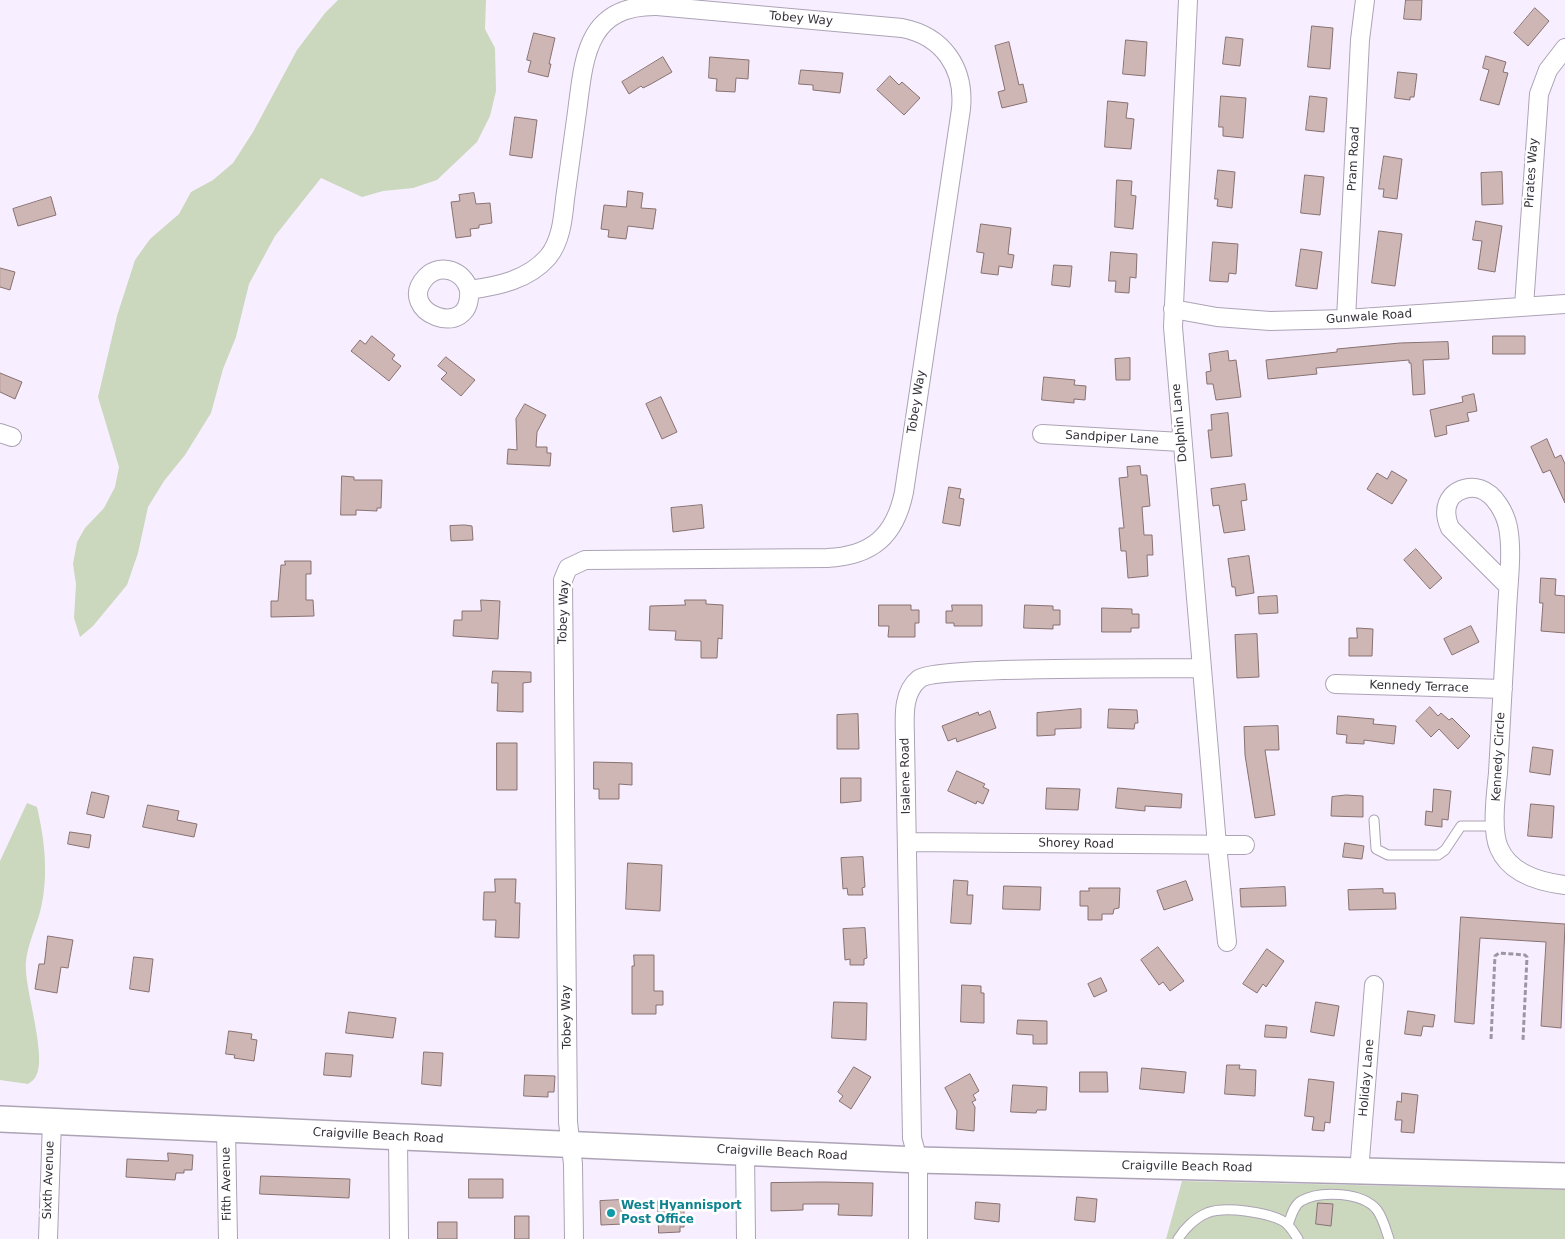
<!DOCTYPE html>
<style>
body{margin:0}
canvas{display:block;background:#f7efff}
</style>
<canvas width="1565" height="1239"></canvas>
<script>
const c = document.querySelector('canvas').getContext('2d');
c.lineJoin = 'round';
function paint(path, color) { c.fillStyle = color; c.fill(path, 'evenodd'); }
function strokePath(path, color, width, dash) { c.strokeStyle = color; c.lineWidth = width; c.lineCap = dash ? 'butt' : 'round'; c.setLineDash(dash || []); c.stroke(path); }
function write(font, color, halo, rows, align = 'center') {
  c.font = font + ' "DejaVu Sans",sans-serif'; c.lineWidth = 5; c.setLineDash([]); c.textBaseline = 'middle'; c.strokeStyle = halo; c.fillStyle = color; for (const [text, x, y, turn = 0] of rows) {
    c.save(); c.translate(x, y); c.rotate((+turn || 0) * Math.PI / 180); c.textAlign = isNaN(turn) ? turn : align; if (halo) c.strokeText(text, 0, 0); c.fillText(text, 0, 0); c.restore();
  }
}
const green = new Path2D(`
 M338 0H486L485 29 495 48 496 91 490 116 477 142 437 180 413 188 383 191 362 197 321 178 275 236 249 284 236 337 223 369 211 413 185 455 164 481 148 507 138 553 127 585 93 626 80 637 74 618 76 584 73 564 77 542 85 528 104 508 115 487 119 467 98 397 117 316 135 260 150 239 179 214 191 192 213 180 233 163 253 132 297 50 325 13Z
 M27 803 37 807C45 841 49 878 40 912 35 931 24 952 26 971 27 995 47 1059 36 1076 35 1079 31 1082 28 1084L0 1080V861Z
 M1182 1181 1565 1190V1239H1166Z`);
const building = new Path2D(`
 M1406 0H1422L1421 20 1404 19Z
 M1535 8 1549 21 1528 46 1514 33Z
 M1312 26 1333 28 1330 69 1308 67Z
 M534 33 555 38 549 64H551L548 77 528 72 531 61 527 60Z
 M1226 37 1243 39 1240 66 1223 64Z
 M1126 40 1147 42 1145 76 1123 74Z
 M1009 42 1019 85 1023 84 1027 102 1002 108 998 92 1005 90 995 46Z
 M1486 56 1506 62 1503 72 1508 73 1499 105 1480 100 1489 70 1483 68Z
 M663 57 672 72 651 84 643 88 641 86 629 94 622 82Z
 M710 57 749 60 748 79 736 78 735 92 716 91 717 79 709 78Z
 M801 70 843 73 840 93 813 90V85L799 84Z
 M1398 72 1417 74 1414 97H1410V100L1395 98Z
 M890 76 899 85 902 82 920 98 904 115 877 90Z
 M1221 96 1246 98 1243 138 1223 136V127H1219Z
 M1310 96 1327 98 1324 132 1306 130Z
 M1108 101 1128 103 1126 118 1134 119 1131 149 1105 147Z
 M515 117 537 120 532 158 510 155Z
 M1384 156 1402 159 1397 199 1383 197 1384 189H1379Z
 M1218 170 1235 172 1232 208 1217 206 1218 199H1215Z
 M1502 172 1503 204 1482 205 1481 173Z
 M1305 175 1324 177 1320 215 1301 213Z
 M1117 180 1132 181 1131 195 1136 196 1133 229 1115 227Z
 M628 191 643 193 641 208 656 209 653 229 628 226 626 239 608 237 609 230 601 229 604 205 626 207Z
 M474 193 476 204 490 203 492 223 479 225V228L470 229 471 236 456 238 451 202 460 201 459 195Z
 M51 197 56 215 18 226 13 209Z
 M1476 221 1502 226 1495 272 1478 269 1482 241 1473 240Z
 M981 224 1011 228 1008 254 1014 255 1012 268 999 266 998 275 981 273 984 253 977 252Z
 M1379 231 1402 234 1395 286 1372 283Z
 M1213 242 1238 244 1236 274 1229 273 1228 282 1210 281Z
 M1301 249 1322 252 1317 289 1296 286Z
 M1111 252 1137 254 1136 278 1130 277 1129 293 1115 292 1116 281H1109Z
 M1054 265 1072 266 1070 287 1052 285Z
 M0 268 15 272 10 290 0 287Z
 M372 336 395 355 392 359 401 366 389 381 351 351 360 340 365 344Z
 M1493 336H1525V354H1493Z
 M1448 342 1449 359 1423 360 1425 394 1413 395 1411 363H1409V360L1316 368 1317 374 1268 379 1266 360 1337 352V349L1400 343Z
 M1228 351 1229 361 1236 360 1241 397 1216 400 1213 384H1207L1206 372 1211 371 1209 354Z
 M446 357 475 380 461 396 441 379 447 373 438 366Z
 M1130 358V380H1116L1115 359Z
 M0 373 22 382 15 399 0 392Z
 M1044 377 1075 380 1074 385 1086 386 1085 400 1074 399V403L1042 400Z
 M1474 394 1477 411 1467 413 1469 421 1446 426 1447 434 1435 437 1430 410 1463 402 1462 397Z
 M661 397 677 432 662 439 646 404Z
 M525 404 546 415 537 432 536 447H547V453H551L550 466 507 464 508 449 517 450 516 419Z
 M1228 413 1232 456 1211 458 1208 430H1212L1211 415Z
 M1547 439 1555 458 1561 455 1565 464V503L1550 470 1543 473 1531 447Z
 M1140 466 1141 475H1147L1150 506 1142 507 1144 535H1152L1153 555H1147L1148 576 1128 578 1126 551H1121L1119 528H1124L1119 478 1128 477 1127 467Z
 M1392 471 1407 480 1392 504 1367 489 1377 473 1387 479Z
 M342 476 354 477V480H382L381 508H377V511L356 510V515H341Z
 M1245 484 1247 500 1241 501 1245 530 1224 533 1219 505 1213 506 1211 489Z
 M949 487 961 489 959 498 964 499 960 526 943 523Z
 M702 505 704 528 673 532 671 508Z
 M465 525 472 526 473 540 451 541 450 526Z
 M1416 549 1442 578 1430 589 1404 560Z
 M1249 556 1254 593 1236 596 1235 587H1232L1228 559Z
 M285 561H311V574H306V600H313L314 616 271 617V601H278L281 565H285Z
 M1541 578 1556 579 1555 595 1565 596V633L1541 631 1543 603H1540Z
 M1277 596 1278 613 1259 614 1258 597Z
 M481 600 500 601 498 639 453 636 454 620H462V611H481Z
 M685 600H706V604L723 605 722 639 718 638 717 658H701V641L675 640 676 631 649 630 650 606 685 605Z
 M879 605H911V610H919V623H915V637H888L889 626H879Z
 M952 605H982V626H954V623H946V611H952Z
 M1025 605 1053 606V610H1060V625H1053V629L1024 628Z
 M1102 608 1132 609V614H1139V628H1131V632H1102Z
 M1471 626 1479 642 1452 655 1444 639Z
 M1357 628 1373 629 1372 656H1349V638H1357Z
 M1257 634 1259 677 1237 678 1235 635Z
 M493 671 531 672V682L523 683V712L497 711 498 683H492Z
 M1430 707 1438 716 1441 713 1449 720 1452 718 1470 736 1458 749 1439 729 1431 737 1416 721Z
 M1081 709V728L1055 729V735L1037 736V713Z
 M1109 709 1137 710 1138 723H1135L1134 729 1108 728Z
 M990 711 996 728 957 742 956 738 948 741 942 726 978 712 979 715Z
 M858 714 859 749H837V715Z
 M1338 716 1374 719 1373 724 1396 726 1394 744 1364 740V744L1346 743 1347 735 1337 734Z
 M1278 726 1279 750H1265L1275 815 1255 818 1245 755 1244 727Z
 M497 743H517V790H497Z
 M1533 747 1553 750 1550 775 1530 772Z
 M594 762 632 763V785L619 784V799H599V789H594Z
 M957 771 985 784 983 787 989 790 983 804 977 801 976 804 948 791Z
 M841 778H861V801L841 803Z
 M1047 788 1080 789 1078 810 1046 809Z
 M1118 788 1182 794 1181 808 1145 806V811L1116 808Z
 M1434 789 1451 791 1448 820 1442 819V827L1425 825 1426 811 1432 812Z
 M92 792 109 796 104 818 87 814Z
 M1346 795 1363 796V817L1331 816 1332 797Z
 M1531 804 1554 806 1552 838 1528 836Z
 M148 805 179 811 177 820 197 824 194 837 143 827Z
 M70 832 91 835 89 848 68 844Z
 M1345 843 1364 846 1362 859 1343 857Z
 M863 857 865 887 862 888 863 895H848L847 888 843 889 841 858Z
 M628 863 662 865 660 911 626 909Z
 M495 879H516L515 903H520L519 938 495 937 496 920H483L484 892H495Z
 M954 880 968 881 967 895H973L971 924 951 923Z
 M1186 881 1193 900 1164 910 1157 891Z
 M1004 886 1041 887 1040 910 1003 909Z
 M1285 887 1286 906 1241 907 1240 889Z
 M1089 888H1120L1119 908 1114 909 1113 914H1102V920H1088V906H1080V891H1089Z
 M1383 889V893H1395L1396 909 1349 910 1348 890Z
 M1461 917 1565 924 1561 1028 1541 1026 1546 942 1480 938 1474 1024 1455 1022Z
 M865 928 867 958 864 959V965H850V959L845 960 843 929Z
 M48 936 73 940 68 968 61 967 57 993 35 989 39 964H44Z
 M1158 947 1184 981 1170 991 1163 982 1159 985 1141 960Z
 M1267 949 1284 961 1266 987 1263 984 1257 993 1243 984Z
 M634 955H654V991H663V1005H656V1014H632V966H634Z
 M134 957 153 959 149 992 130 989Z
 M1101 978 1107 991 1094 997 1088 984Z
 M962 985 981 986V993H984V1023L961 1022Z
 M834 1002 867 1003 866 1040 832 1038Z
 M1316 1002 1339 1006 1334 1036 1311 1032Z
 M1408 1011 1435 1015 1433 1027 1423 1026 1421 1036 1405 1034Z
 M349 1012 396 1018 393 1038 346 1033Z
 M1018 1020 1047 1021V1044H1033V1035L1017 1034Z
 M1266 1025 1287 1027 1286 1038 1265 1037Z
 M229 1031 252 1034 251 1039 257 1040 254 1061 234 1058 235 1055 226 1054Z
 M424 1052 443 1053 441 1086 422 1084Z
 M326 1053 353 1055 351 1077 324 1075Z
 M1227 1065H1240L1239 1069 1256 1070 1255 1096 1225 1094Z
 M854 1067 871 1077 851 1109 839 1101 843 1096 838 1092Z
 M1142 1068 1186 1072 1184 1093 1140 1089Z
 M1080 1072H1107L1108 1092H1080Z
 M970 1074 979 1091 973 1095 976 1100 972 1102 975 1107 974 1131 956 1129 957 1111 945 1088Z
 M525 1075 555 1076 554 1092H548V1097L524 1096Z
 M1309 1079 1334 1082 1330 1123 1325 1122 1324 1131 1312 1130 1314 1117 1305 1116Z
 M1013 1085 1047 1087 1046 1110H1037L1036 1113 1011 1112Z
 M1402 1093 1418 1095 1414 1133 1401 1132 1402 1120H1395L1397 1101 1401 1102Z
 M168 1153 193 1155 192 1170H184V1173H176L175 1180 126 1177 127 1159 168 1161Z
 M261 1176 350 1179 349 1198 260 1194Z
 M469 1179H503V1198H469Z
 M823 1182 873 1183 872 1216 838 1215 839 1204H803V1210L771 1211V1183Z
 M1077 1197 1097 1199 1095 1222 1075 1220Z
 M621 1200 623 1224 601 1225 600 1201Z
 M658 1201H674V1212L684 1211V1227H680V1232L659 1233Z
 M976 1202 1000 1204 999 1222 975 1219Z
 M1318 1203 1333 1204 1331 1226 1316 1224Z
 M515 1216H529V1239H515Z
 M438 1222H457V1239H438Z`);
const path = new Path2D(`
 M1491 1039 1495 956 1499 953 1525 955 1527 957 1523 1040`);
const service = new Path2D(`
 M1374 820 1376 849 1388 855H1438L1445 850 1461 826H1496
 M1288 1225C1291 1217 1293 1206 1301 1201 1320 1190 1363 1192 1377 1210 1383 1218 1386 1230 1389 1239
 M1178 1239C1184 1229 1195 1218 1207 1213 1225 1206 1266 1212 1283 1221 1290 1225 1294 1233 1298 1239`);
const minor = new Path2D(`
 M1188 0 1173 327 1217 845 1227 942
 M469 290C464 271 441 262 426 277 393 312 473 343 469 290 498 286 528 280 548 257 561 241 563 219 565 199 569 170 573 141 577 112 584 58 586 5 657 6L902 28C943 36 965 68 961 109L904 492C895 536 872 556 827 558L585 560 568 568 563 580 568 1122 573 1164 574 1239
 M1524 306 1539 94 1548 70 1565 48
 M1173 309 1217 317 1270 321 1346 319 1565 304
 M1346 319 1360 40 1365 0
 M0 433 12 437
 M1042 434 1181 442
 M1508 586 1450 528C1445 517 1444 506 1452 496 1459 489 1470 486 1480 489 1495 494 1505 513 1508 527 1513 553 1508 584 1507 611 1504 665 1501 719 1498 773 1496 793 1491 830 1499 848 1510 874 1540 882 1565 885
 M1335 684 1503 689
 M907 842 1245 845
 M226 1129 228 1239
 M398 1138 399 1239
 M745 1151 746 1239
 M1359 1172 1374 985
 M48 1239 52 1121
 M918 1239V1160L912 1138 905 740C905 720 901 694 919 679 935 666 1165 669 1202 668`);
const secondary = new Path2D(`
 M0 1119 918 1160 1565 1176`);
const markers = [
 [611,1213,5,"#0f9aa8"]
];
const streetNames = [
 ["Tobey Way",801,19,5],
 ["Pram Road",1354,159,-87],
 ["Pirates Way",1532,173,-86],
 ["Gunwale Road",1369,317,-4],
 ["Tobey Way",917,402,-81],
 ["Dolphin Lane",1180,423,-95],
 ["Sandpiper Lane",1112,438,3],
 ["Tobey Way",564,612,-88],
 ["Kennedy Terrace",1419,687,2],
 ["Kennedy Circle",1499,757,-87],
 ["Isalene Road",906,776,-91],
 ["Shorey Road",1076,844,1],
 ["Tobey Way",567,1017,-91],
 ["Holiday Lane",1367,1078,-85],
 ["Craigville Beach Road",378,1136,3],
 ["Craigville Beach Road",782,1153,3],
 ["Craigville Beach Road",1187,1167,1],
 ["Sixth Avenue",49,1180,-88],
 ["Fifth Avenue",227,1184,-91]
];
const cultureNames = [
 ["West Hyannisport",621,1206],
 ["Post Office",621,1220]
];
paint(green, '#cbd8bd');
paint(building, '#ceb6b5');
strokePath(building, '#887171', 1);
strokePath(service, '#aca3b5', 11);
strokePath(minor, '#aca3b5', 20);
strokePath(secondary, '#aca3b5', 28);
strokePath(path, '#9c96a2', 3, [5, 2.5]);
strokePath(service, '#fff', 9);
strokePath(minor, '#fff', 18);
strokePath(secondary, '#fff', 25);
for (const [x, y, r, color] of markers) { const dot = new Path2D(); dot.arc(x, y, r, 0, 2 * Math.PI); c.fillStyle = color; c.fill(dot); strokePath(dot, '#fff', 2); }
write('12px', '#36323a', '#fff', streetNames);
write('bold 12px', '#0d838f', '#fff', cultureNames, 'left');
</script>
